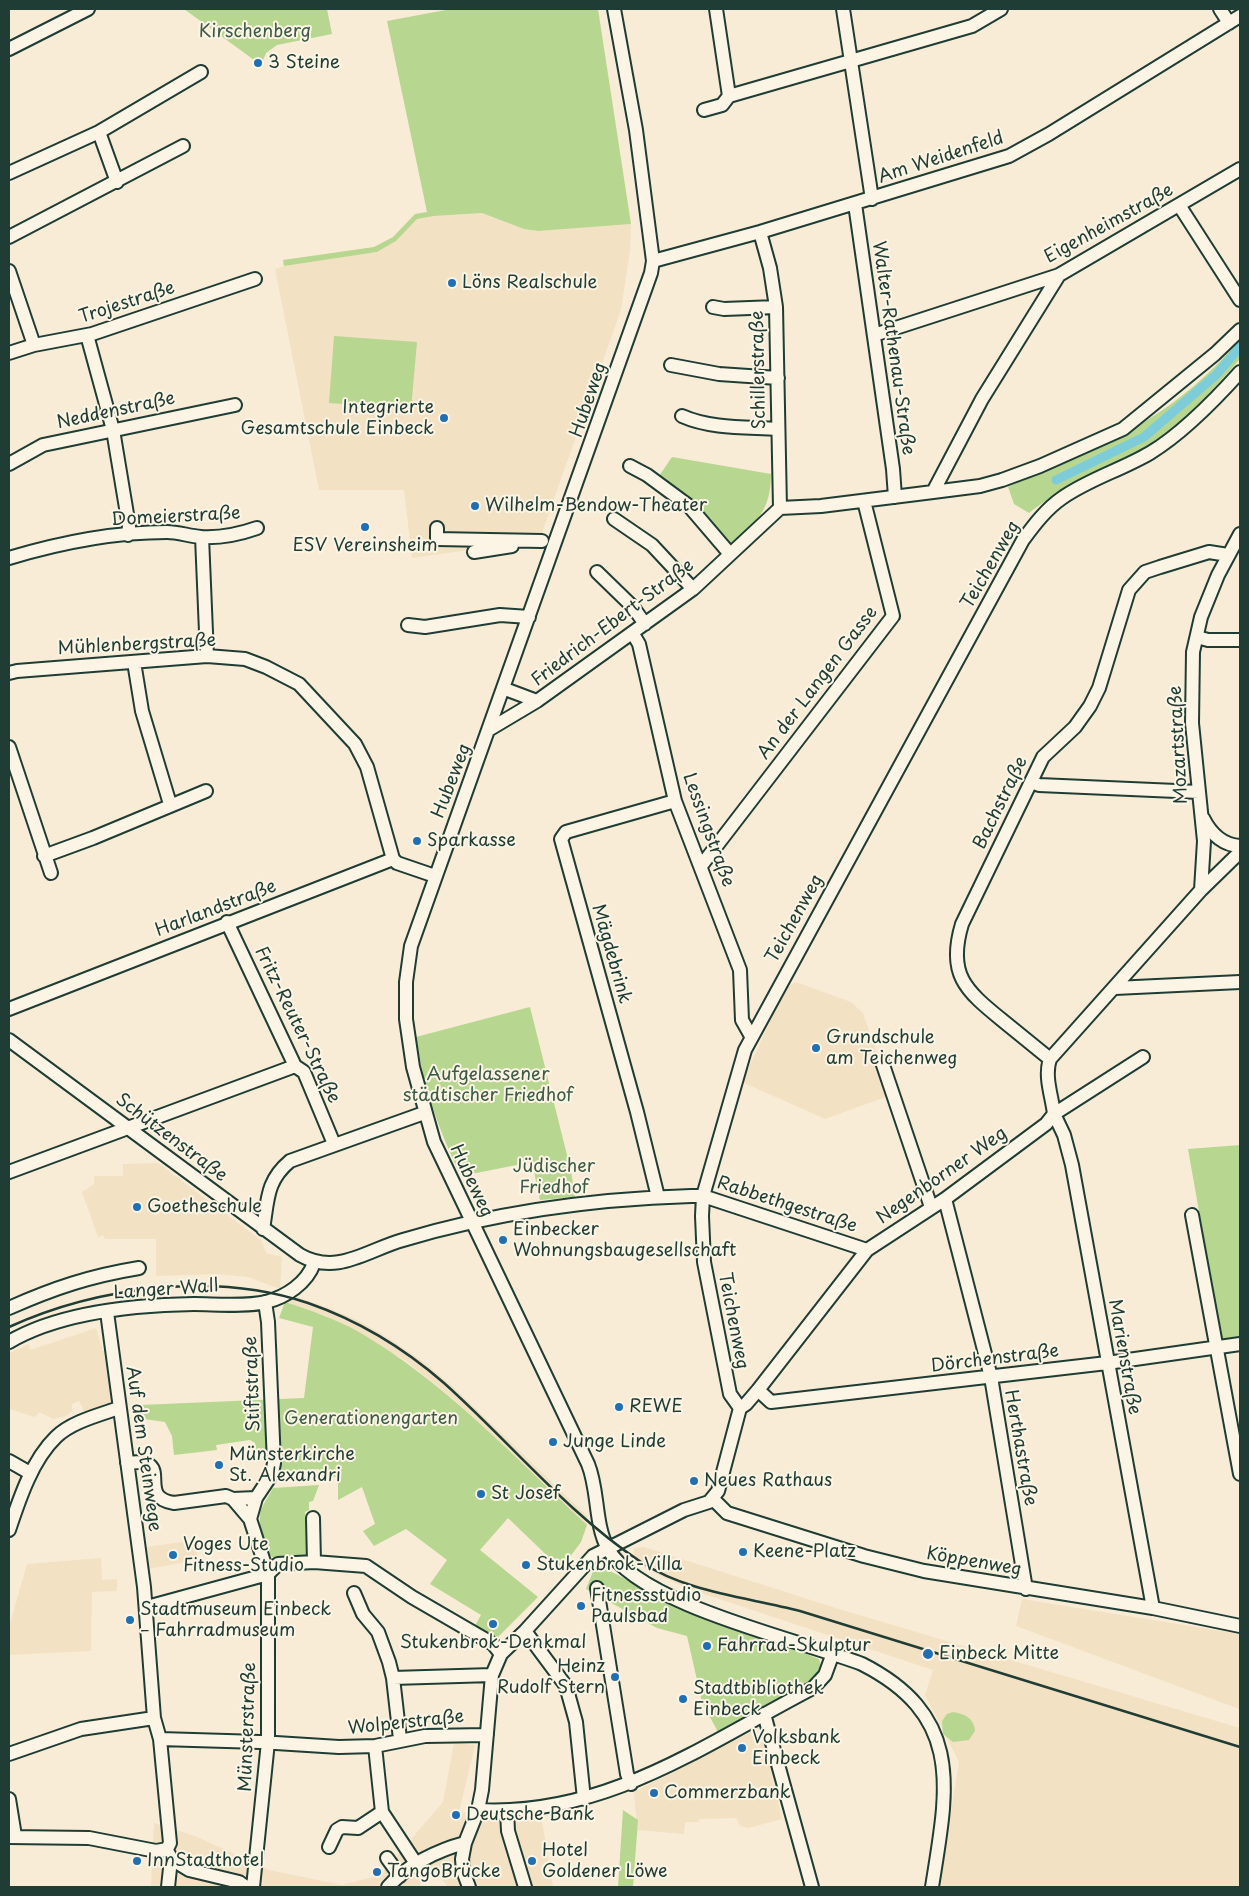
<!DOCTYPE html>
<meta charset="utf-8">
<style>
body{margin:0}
#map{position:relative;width:1249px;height:1896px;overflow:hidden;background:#f8ecd6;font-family:"Playpen Sans",sans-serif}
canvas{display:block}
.frame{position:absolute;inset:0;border:10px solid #1f3d34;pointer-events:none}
</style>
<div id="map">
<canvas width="1249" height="1896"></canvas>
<div class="frame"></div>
</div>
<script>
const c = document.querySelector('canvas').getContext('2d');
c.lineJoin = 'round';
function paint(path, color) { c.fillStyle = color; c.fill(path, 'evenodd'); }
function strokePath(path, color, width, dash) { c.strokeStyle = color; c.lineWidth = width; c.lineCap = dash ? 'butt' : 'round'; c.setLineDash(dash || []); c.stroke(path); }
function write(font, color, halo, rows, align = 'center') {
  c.font = font + ' "Playpen Sans",sans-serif'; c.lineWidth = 4; c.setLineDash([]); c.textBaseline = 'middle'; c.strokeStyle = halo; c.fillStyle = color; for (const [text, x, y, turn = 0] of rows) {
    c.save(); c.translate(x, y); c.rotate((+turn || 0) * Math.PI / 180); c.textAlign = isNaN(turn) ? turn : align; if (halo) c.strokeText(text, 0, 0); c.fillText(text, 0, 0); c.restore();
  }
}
const built = new Path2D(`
 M482 213 524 229 538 231 631 224 630 251 621 310 538 544 476 554 475 549 412 558 404 490H319L275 269 284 266 377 252 396 241 417 219 434 216Z
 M796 982 851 1002 863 1013 891 1095 825 1119 742 1082 786 987Z
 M158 1163 262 1241 266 1253 282 1257 280 1289 248 1277 218 1274 156 1276V1239H105L103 1235 98 1237 82 1192 94 1184V1176H123V1164Z
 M294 1296 326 1307 359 1321 390 1339 422 1361 452 1386 587 1516V1525L452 1398 406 1361 357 1331 324 1315 285 1302Z
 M96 1328 103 1351 106 1350 112 1399 110 1403 85 1413 79 1401 72 1404V1411L66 1416 53 1419 39 1412 35 1417 9 1409V1353L29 1344 30 1350Z
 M195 1540 198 1560 148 1569 147 1547Z
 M644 1547 839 1609 1240 1728V1887H939L959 1762 925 1695 933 1670 686 1588 633 1562 634 1548Z
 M101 1558 102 1580 117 1579V1591L92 1592 91 1651 9 1655V1627L27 1564Z
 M1022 1599 1240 1634 1239 1709 1016 1626Z
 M754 1730 762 1733 782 1819 748 1828 740 1826 736 1818 699 1819V1822H685L684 1834 637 1830 634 1792Z
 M454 1743 475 1745 459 1812 541 1815 553 1887H448L434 1870 418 1887H151L154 1823 195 1836 269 1870 342 1885 380 1875 443 1802Z`);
const green = new Path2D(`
 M184 9H327L332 34 277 45 266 53 261 65Z
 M451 9H598L631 224 538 231 524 229 482 213 434 216 417 219 396 241 377 252 284 266 283 260 374 247 393 237 415 214 427 212 387 21Z
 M334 336 417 342 411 409 329 403Z
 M1240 339V359C1210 393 1176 432 1136 454 1100 474 1062 487 1029 513L1014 504 1008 487C1050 463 1097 449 1139 425 1177 403 1213 372 1240 339Z
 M672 457 771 474C771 512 755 523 729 546L657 479Z
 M530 1007 571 1171 575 1197 540 1200 532 1162 461 1176C439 1131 423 1086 416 1037Z
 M1240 1145V1339L1222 1341 1188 1149Z
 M285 1302C310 1310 336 1319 359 1332 445 1382 514 1457 587 1525L581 1542 561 1569 508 1518 480 1550 538 1597 496 1639 473 1629 481 1615 430 1584 447 1560 406 1529 374 1546 363 1531 375 1524 362 1487 338 1500V1477H319V1469L279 1472V1452L268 1457 256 1451 255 1443 250 1440 216 1445 217 1450 174 1455 172 1436 165 1422 144 1419 140 1405 304 1398 313 1327 279 1318Z
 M319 1485 313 1501 309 1502V1510L305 1512 307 1532 311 1535 308 1553 304 1556 272 1557C263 1550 257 1522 261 1510 264 1503 269 1495 273 1488Z
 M596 1564 669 1601 819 1659 822 1669 809 1684 718 1732 702 1702 687 1636 657 1628 586 1589Z
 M953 1712C965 1714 974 1718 975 1731L969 1740 953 1742 943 1734 942 1721 947 1714Z
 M623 1810 638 1820 633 1887H618Z`);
const canal = new Path2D(`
 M1056 480 1144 437 1216 375 1240 347`);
const minor = new Path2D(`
 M614 9 636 130 653 261 651 273 411 946 406 982V1019L413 1067 434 1142 588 1464C599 1491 594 1523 608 1549 640 1605 800 1640 862 1664 966 1717 947 1791 932 1887
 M716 9 729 96
 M843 9 872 199
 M1220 9 1229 23
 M9 49 88 9
 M704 110 722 105 729 96 972 26 1001 9
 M99 132 117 182
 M9 173 99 132 201 72
 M855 204 893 469 895 497
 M1179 205 1240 300
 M760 232 770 268 776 307 780 508
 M9 237 183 146
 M653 261 760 232 1009 156 1049 134 1240 16
 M9 271 34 345
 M713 307 724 309 776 307
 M87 335 113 430 129 526 128 535
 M874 335 1059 275 1240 169
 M9 353 34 345 92 334 255 279
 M671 365 719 374 778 378
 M682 416C711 429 747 427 777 429
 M9 464 43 445 235 405
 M630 466 647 475 689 506 730 554
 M933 492 980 486 1002 480 1040 466 1123 429 1215 354 1240 330
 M614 519 652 545 693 589
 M437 528V539L542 541
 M202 537 207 656
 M474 552 512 546
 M9 558C59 543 114 532 167 532 178 532 189 536 201 537 219 538 240 534 257 528
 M597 572 633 607 645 624
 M408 625 425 627 500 615 529 617
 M633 634 639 644 675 801 740 970 742 1020 751 1036
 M1197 637 1208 640H1240
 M134 662 142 711 170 804
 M9 673 17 671 207 656 245 659 266 667 299 684 355 744 367 767 393 859
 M505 689 537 701
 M490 729 537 701 693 589 780 508 821 506 933 492 982 399 1059 275
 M9 747 51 873
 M1031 782 1039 785 1199 792
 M1203 818C1211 834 1222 845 1240 846
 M44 856 93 838 206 791
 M393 859 397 863 435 876
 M701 866 893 616 864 501
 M1201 890 1204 841 1192 723 1193 652 1201 617 1218 575 1240 534
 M227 922 295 1066 304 1072 334 1144
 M1115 988 1240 982
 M9 1009 393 859
 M9 1040 300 1255C337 1276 367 1250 403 1240 496 1212 594 1199 691 1196H703L867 1250
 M1143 1057 1054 1114 1064 1135 1072 1165 1153 1608
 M1050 1059C1034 1046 1018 1033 1002 1020 965 990 947 974 962 924L1043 757 1075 727 1090 706 1099 688 1129 590 1145 572 1160 567 1209 552 1228 555
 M882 1062 931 1207
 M9 1172 295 1066
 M658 1197 637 1112 561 839 566 832 675 801
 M945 1199 991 1377 1026 1589
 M1192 1215 1240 1474
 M263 1229C268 1200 266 1181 290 1161L424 1113
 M9 1308C54 1288 90 1276 139 1268
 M107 1312 144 1587 154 1718 160 1739 170 1843 167 1849
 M9 1342C60 1312 135 1305 194 1304 214 1304 247 1307 266 1302 286 1297 307 1283 314 1263
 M758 1390 771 1402 1107 1363 1240 1344
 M740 1408 746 1404 758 1390 867 1250 945 1199 1046 1124 1054 1114C1052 1096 1044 1077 1050 1059L1201 890 1240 852
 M9 1461 30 1473
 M127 1463C178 1456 133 1497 174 1503L226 1496 233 1499 256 1498
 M233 1499 250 1519 268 1574 278 1564 314 1562 313 1518
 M713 1499 727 1513 864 1556 924 1571 1153 1608 1240 1626
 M250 1519 256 1498 272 1474 274 1463 268 1322 265 1302
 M9 1530C19 1500 32 1460 56 1437 71 1422 99 1415 119 1408
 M314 1562 366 1566 412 1597 493 1644 501 1654
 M597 1588 627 1774 631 1784
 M354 1593 363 1614 378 1632 389 1662 393 1678 400 1739
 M147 1607 268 1574V1742L253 1887
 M525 1631 566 1686 576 1722 584 1799
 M393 1678 492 1675
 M764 1714 812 1887
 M160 1739 260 1742 339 1747 375 1746 425 1736 487 1735
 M375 1746 382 1812 417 1865
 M9 1754 81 1729 154 1718
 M9 1799 15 1836
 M478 1810C606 1817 705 1744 813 1688L825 1675 833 1653
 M507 1811 508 1831 525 1887
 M9 1837 89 1838 156 1851 167 1849
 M329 1847 337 1830 342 1827 358 1828 382 1812
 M387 1858 400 1876
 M171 1859 189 1870 239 1882 246 1887
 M168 1887 171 1859 169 1854
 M388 1887C407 1865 438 1850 465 1843
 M469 1887 463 1871 462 1859 465 1843 478 1810 482 1790 492 1675 501 1654 525 1631 593 1556 684 1510 709 1502 718 1491 740 1408 730 1394 704 1262 702 1216 703 1196 745 1050 1023 540C1034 525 1046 509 1062 498 1089 479 1121 470 1150 453 1183 433 1214 401 1240 372`);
const rail = new Path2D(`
 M9 1327C97 1287 215 1271 308 1303 357 1320 405 1349 444 1383 510 1442 566 1512 641 1562 688 1593 747 1597 800 1611L1240 1747`);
const markers = [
 [258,63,5,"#1f6fb2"],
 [452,283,5,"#1f6fb2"],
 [444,418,5,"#1f6fb2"],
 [475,506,5,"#1f6fb2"],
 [365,527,5,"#1f6fb2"],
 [417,841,5,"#1f6fb2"],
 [816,1048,5,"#1f6fb2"],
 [137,1207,5,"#1f6fb2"],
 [503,1240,5,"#1f6fb2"],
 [619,1407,5,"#1f6fb2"],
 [553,1442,5,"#1f6fb2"],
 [219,1465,5,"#1f6fb2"],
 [694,1481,5,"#1f6fb2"],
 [481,1494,5,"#1f6fb2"],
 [743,1552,5,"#1f6fb2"],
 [173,1555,5,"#1f6fb2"],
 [526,1565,5,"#1f6fb2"],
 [581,1606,5,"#1f6fb2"],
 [130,1620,5,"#1f6fb2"],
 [493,1624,5,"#1f6fb2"],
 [707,1646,5,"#1f6fb2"],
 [928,1654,6,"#1f6fb2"],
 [615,1677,5,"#1f6fb2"],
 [683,1699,5,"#1f6fb2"],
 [742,1748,5,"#1f6fb2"],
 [654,1793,5,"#1f6fb2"],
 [456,1815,5,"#1f6fb2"],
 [137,1861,5,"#1f6fb2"],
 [532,1861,5,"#1f6fb2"],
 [377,1872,5,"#1f6fb2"]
];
const parkNames = [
 ["Kirschenberg",255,32],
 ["Aufgelassener",488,1075],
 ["städtischer Friedhof",488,1096],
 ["Jüdischer",554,1167],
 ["Friedhof",554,1188],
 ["Generationengarten",371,1419]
];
const poiNames = [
 ["3 Steine",268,63],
 ["Löns Realschule",462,283],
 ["Integrierte",434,408,"right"],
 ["Gesamtschule Einbeck",434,429,"right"],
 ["Wilhelm-Bendow-Theater",485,506],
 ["ESV Vereinsheim",365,546,"center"],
 ["Sparkasse",427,841],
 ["Grundschule",826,1038],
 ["am Teichenweg",826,1059],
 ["Goetheschule",147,1207],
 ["Einbecker",513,1230],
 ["Wohnungsbaugesellschaft",513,1251],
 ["REWE",629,1407],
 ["Junge Linde",563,1442],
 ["Münsterkirche",229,1455],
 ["St. Alexandri",229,1476],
 ["Neues Rathaus",704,1481],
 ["St Josef",491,1494],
 ["Voges Ute",183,1545],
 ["Fitness-Studio",183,1566],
 ["Keene-Platz",753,1552],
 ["Stukenbrok-Villa",536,1565],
 ["Fitnessstudio",591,1596],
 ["Paulsbad",591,1617],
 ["Stadtmuseum Einbeck",140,1610],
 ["– Fahrradmuseum",140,1631],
 ["Stukenbrok-Denkmal",493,1643,"center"],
 ["Fahrrad-Skulptur",717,1646],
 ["Einbeck Mitte",939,1654],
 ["Heinz",605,1667,"right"],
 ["Rudolf Stern",605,1688,"right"],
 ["Stadtbibliothek",693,1689],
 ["Einbeck",693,1710],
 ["Volksbank",752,1738],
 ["Einbeck",752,1759],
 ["Commerzbank",664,1793],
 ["Deutsche Bank",466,1815],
 ["Hotel",542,1851],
 ["Goldener Löwe",542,1872],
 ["InnStadthotel",147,1861],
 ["TangoBrücke",387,1872]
];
const streetNames = [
 ["Am Weidenfeld",941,158,-18],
 ["Eigenheimstraße",1109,224,-29],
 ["Trojestraße",127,303,-18],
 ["Walter-Rathenau-Straße",893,348,82],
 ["Schillerstraße",759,370,-91],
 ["Hubeweg",589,400,-71],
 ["Neddenstraße",116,411,-12],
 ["Domeierstraße",176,517,-3],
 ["Teichenweg",991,565,-60],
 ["Friedrich-Ebert-Straße",613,623,-37],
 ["Mühlenbergstraße",137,645,-3],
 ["An der Langen Gasse",818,683,-53],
 ["Mozartstraße",1179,745,-93],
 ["Hubeweg",452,781,-69],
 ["Bachstraße",1001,803,-64],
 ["Lessingstraße",708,830,70],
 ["Harlandstraße",216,909,-21],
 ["Teichenweg",795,919,-61],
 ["Mägdebrink",611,954,74],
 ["Fritz-Reuter-Straße",297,1025,64],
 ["Schützenstraße",171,1138,37],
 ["Negenborner Weg",942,1176,-35],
 ["Hubeweg",471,1181,65],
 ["Rabbethgestraße",787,1205,18],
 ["Langer Wall",166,1290,-4],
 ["Teichenweg",733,1321,79],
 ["Marienstraße",1124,1357,80],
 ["Dörchenstraße",995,1359,-7],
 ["Stiftstraße",253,1384,-92],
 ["Herthastraße",1020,1448,80],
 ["Auf dem Steinwege",143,1449,82],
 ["Köppenweg",974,1562,10],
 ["Wolperstraße",406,1723,-6],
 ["Münsterstraße",248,1727,-88]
];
paint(built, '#f3e1c4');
paint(green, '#b7d68f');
strokePath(canal, '#7dccda', 9);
strokePath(minor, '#1f3d34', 16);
strokePath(minor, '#fcf5e5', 12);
strokePath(rail, '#1f3d34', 2.5);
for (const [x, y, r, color] of markers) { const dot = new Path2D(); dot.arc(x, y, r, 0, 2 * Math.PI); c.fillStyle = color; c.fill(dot); strokePath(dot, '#fcf5e5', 2); }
write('18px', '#3d5c46', '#fcf5e5', parkNames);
write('18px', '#1f3d34', '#fcf5e5', poiNames, 'left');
write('18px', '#1f3d34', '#fcf5e5', streetNames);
</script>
